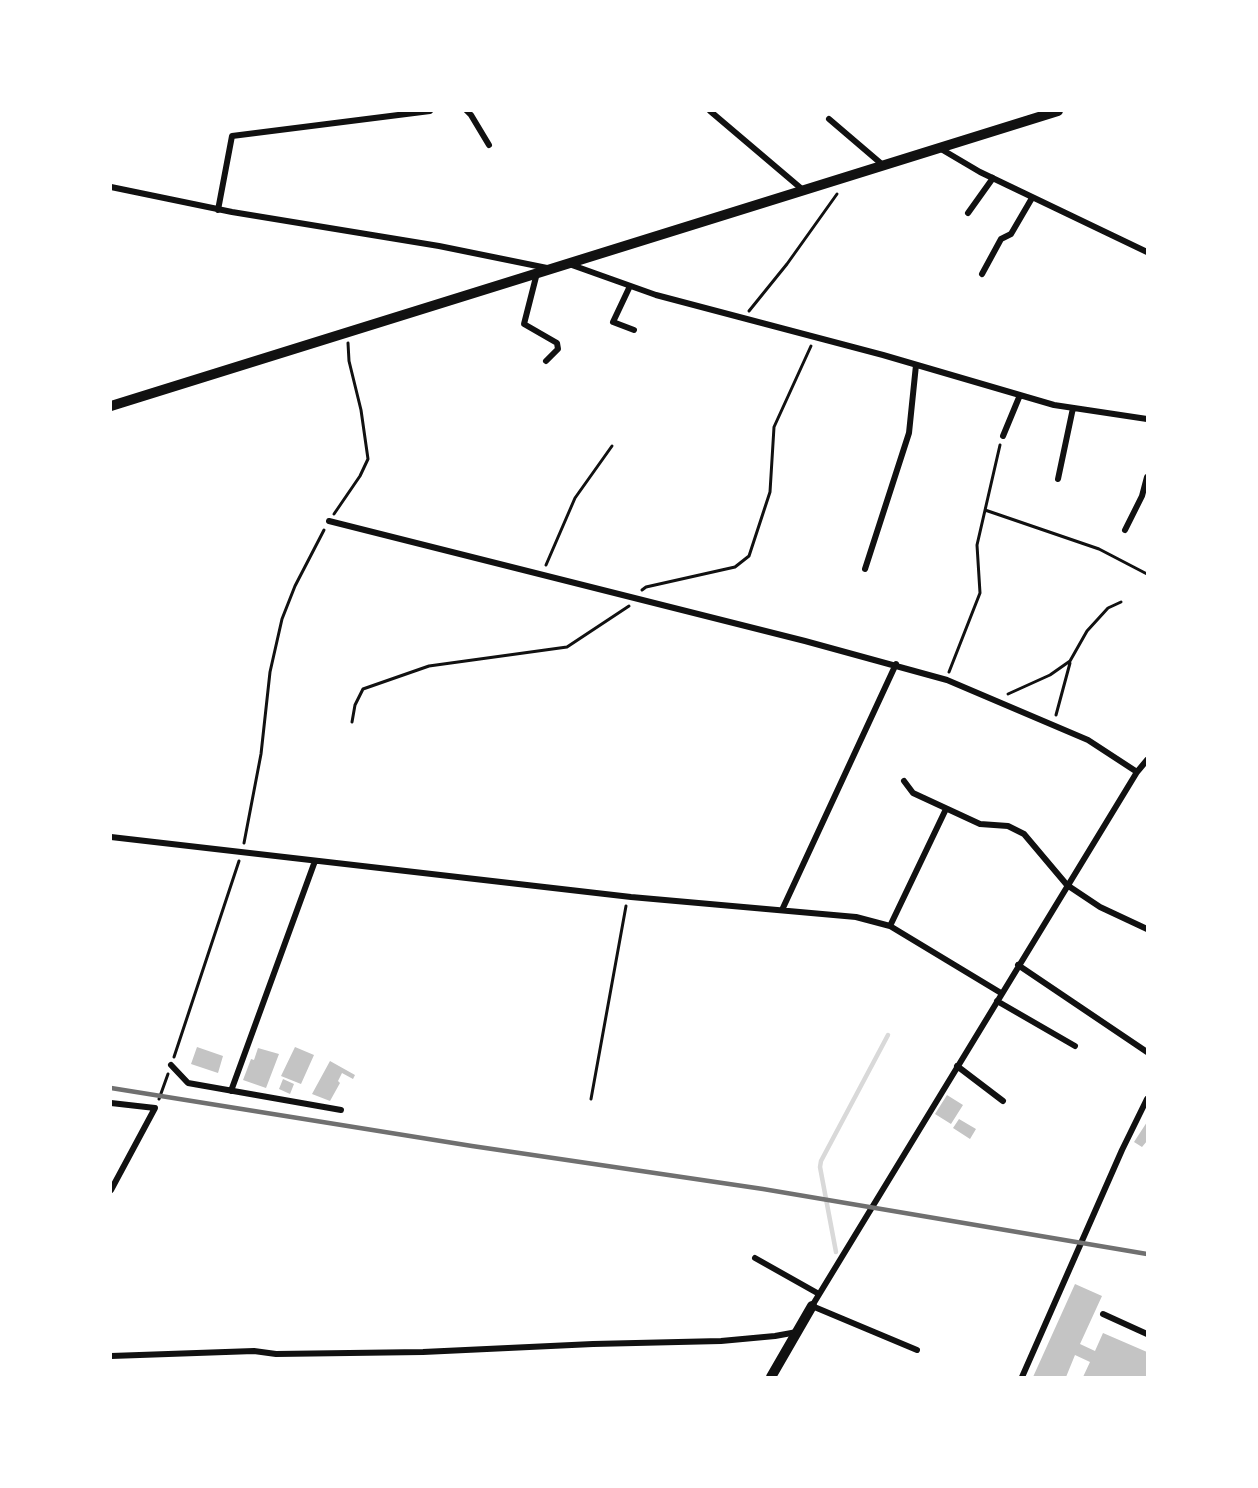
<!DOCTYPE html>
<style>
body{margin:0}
#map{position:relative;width:1258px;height:1488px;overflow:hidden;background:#fff;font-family:"Zilla Slab",serif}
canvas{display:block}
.frame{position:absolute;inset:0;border:112px solid #fff;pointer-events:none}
</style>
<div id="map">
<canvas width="1258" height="1488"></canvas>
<div class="frame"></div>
</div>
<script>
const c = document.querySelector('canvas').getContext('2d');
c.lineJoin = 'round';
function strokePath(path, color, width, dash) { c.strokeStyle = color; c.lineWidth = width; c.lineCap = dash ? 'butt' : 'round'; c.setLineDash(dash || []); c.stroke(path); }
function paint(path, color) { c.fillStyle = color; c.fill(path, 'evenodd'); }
const stream = new Path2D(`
 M836 1252 820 1167 821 1161 888 1035`);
const building = new Path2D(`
 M197 1047 223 1056 218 1073 191 1064Z
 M295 1047 314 1055 301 1084 281 1076Z
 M258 1048 279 1054 266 1088 243 1080 251 1059 254 1060Z
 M330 1061 355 1075 353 1079 342 1073 338 1081 340 1083 330 1101 312 1094Z
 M283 1079 294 1084 290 1094 279 1089Z
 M947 1095 963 1105 951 1124 935 1114Z
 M959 1119 976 1129 970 1139 953 1128Z
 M1147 1122V1141L1142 1147 1134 1142Z
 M1075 1284 1102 1296 1080 1344 1095 1351 1103 1333 1147 1352V1377H1083L1090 1362 1075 1355 1066 1377H1033Z`);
const path = new Path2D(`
 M749 311 787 264 837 194
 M985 510 1099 549 1147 574
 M334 514 360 476 368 459 361 410 349 361 348 343
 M546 565 575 498 612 446
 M642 590 646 587 735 567 749 556 770 492 774 427 811 346
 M949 672 980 593 977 545 1000 445
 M1008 694 1050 675 1070 661 1087 631 1108 608 1121 602
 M1056 715 1070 663
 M352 722 355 705 363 689 429 666 567 647 629 606
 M244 843 261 754 270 672 282 619 295 586 324 530
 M174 1057 239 861
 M159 1099 168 1074
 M591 1099 626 906`);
const minor = new Path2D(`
 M467 111 471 115 489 145
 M710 111 803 190
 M829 119 884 166
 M941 149 980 172 1147 252
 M111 187 232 212 439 246 547 268
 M218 210 232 136 430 111
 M968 213 993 178
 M569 264 656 295 883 355 1054 405 1147 419
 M537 273 524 324 557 343 558 349 546 361
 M982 274 1001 239 1011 234 1032 198
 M630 286 613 322 634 330
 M1003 436 1020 395
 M1058 479 1073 408
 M329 521 805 641 947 680 1088 740 1137 772
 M1125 530 1142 496 1147 477
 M865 569 909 433 916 365
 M904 781 913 793 980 824 1008 826 1024 834 1067 885 1100 907 1147 929
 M111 837 631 897 856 917 890 926 1001 993
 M782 910 896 664
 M890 926 946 809
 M1018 965 1147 1052
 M997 1001 1075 1046
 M171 1065 188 1083 341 1110
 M957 1066 1003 1101
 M231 1091 315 861
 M111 1103 155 1108 111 1190
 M755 1258 819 1294
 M1103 1314 1147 1334
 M917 1350 812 1306 1137 772 1147 760
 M111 1356 254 1351 276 1354 423 1352 593 1344 721 1341 775 1336 797 1332
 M1022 1377 1122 1150 1147 1099`);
const tertiary = new Path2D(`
 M111 406 1058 111
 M771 1377 812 1306`);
const rail = new Path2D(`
 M111 1088 472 1146 763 1189 1147 1254`);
strokePath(stream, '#d9d9d9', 4.5);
paint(building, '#c4c4c4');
strokePath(path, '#111', 3);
strokePath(minor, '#111', 6);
strokePath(tertiary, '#111', 10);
strokePath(rail, '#707070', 4.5);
</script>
